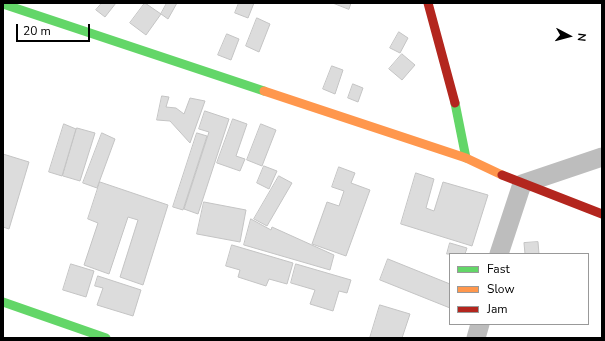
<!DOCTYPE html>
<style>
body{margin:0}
#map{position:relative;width:605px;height:341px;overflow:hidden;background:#fff;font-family:"Nunito Sans",sans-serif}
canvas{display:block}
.frame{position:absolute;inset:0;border:4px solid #000;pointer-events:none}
.legend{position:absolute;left:449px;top:253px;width:140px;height:72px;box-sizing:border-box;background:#fff;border:1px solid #999;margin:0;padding:5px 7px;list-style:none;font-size:12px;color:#000}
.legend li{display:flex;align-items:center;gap:8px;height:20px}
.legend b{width:20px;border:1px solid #999}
.north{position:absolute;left:549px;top:16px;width:40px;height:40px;-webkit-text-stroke:3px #fff;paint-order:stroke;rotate:96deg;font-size:11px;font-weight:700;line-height:16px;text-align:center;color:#000}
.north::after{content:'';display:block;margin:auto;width:14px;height:18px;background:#000;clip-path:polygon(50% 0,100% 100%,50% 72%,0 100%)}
.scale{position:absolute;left:16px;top:24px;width:74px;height:18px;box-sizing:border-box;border:2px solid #000;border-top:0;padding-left:5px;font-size:12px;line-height:14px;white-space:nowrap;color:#000;-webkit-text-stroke:3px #fff;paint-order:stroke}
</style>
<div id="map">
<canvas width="605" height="341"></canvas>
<div class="frame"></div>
<ul class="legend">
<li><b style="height:5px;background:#63d668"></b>Fast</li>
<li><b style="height:5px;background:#ff974d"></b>Slow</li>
<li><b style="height:5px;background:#b3261e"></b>Jam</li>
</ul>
<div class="north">N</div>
<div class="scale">20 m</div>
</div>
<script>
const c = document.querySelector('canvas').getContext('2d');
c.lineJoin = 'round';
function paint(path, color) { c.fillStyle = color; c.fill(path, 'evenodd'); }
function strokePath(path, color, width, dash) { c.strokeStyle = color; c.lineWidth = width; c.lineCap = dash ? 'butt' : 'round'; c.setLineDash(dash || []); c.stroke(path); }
const building = new Path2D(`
 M102 3H116L105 17 96 10Z
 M145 3 161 14 146 35 130 23Z
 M167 3H177L168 19 161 14Z
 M239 3H254L248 18 235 13Z
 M333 3H351L349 9Z
 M257 18 270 24 259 52 246 46Z
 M399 32 408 38 400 53 390 48Z
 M227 34 239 39 231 60 218 55Z
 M402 54 415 65 402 80 389 69Z
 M332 66 343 70 335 94 323 89Z
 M353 84 363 88 358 102 348 98Z
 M162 96 169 97 166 107 176 108 184 114 190 98 205 101 190 143 170 121 157 120Z
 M205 111 229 119 198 214 184 209 209 132 199 129Z
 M233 119 247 124 236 156 245 159 240 171 217 163Z
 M64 124 76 129 62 176 49 172Z
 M261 124 276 130 262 166 247 160Z
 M77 128 95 133 80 181 63 176Z
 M102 133 115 139 97 188 83 183Z
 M197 133 207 136 183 210 173 207Z
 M3 154 29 162 9 229 3 227Z
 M264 166 277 171 269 189 257 183Z
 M339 167 355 173 351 183 370 190 346 256 312 244 327 202 339 206 344 191 332 187Z
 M416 173 434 179 426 208 434 211 443 182 488 195 472 246 401 224Z
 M279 176 292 183 267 226 254 219Z
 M100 182 168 205 143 285 120 277 138 220 128 217 109 274 84 265 98 223 88 219Z
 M204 202 246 210 240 242 197 234Z
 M251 219 271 230 272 227 334 255 330 270 244 245Z
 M538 242 539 254H525L524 243Z
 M450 243 467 248 465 254H447Z
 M232 245 293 263 287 284 269 279 266 286 238 277 240 270 226 266Z
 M388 259 450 284V308L380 280Z
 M71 264 94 271 86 297 63 290Z
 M296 264 351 280 347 293 339 291 333 311 310 304 315 290 291 283Z
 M98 276 141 290 133 316 97 305 103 288 95 286Z
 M380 305 410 314 402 338H370Z`);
const street = new Path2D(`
 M499 254 522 184 602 157
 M476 338 480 324`);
const fast = new Path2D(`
 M3 4 264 91
 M455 103 466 158
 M3 302 106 338`);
const slow = new Path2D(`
 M264 91 466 158 502 175`);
const jam = new Path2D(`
 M428 3 455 103
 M502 175 602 214`);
paint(building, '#dcdcdc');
strokePath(building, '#c4c4c4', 1);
strokePath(street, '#bdbdbd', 19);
strokePath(fast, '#63d668', 9);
strokePath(slow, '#ff974d', 9);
strokePath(jam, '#b3261e', 9);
</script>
